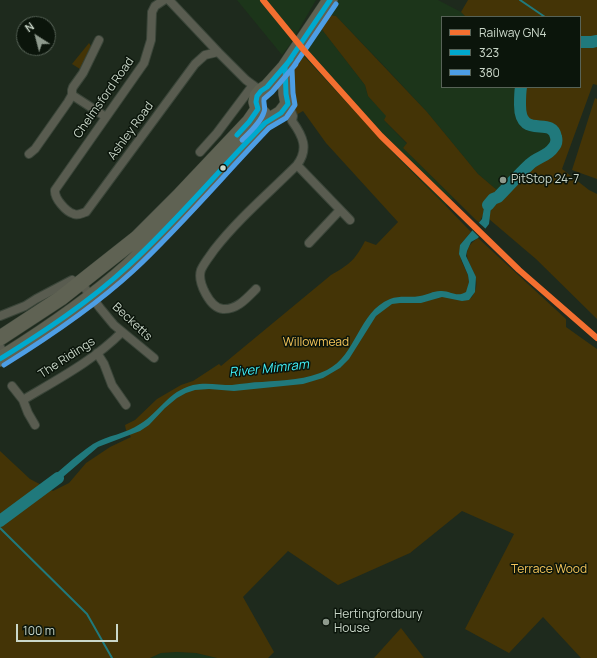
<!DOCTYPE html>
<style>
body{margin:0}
#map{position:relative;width:597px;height:658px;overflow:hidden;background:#1e2a1d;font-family:Manrope,sans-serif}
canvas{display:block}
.legend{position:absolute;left:441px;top:16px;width:140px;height:72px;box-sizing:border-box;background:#0b150b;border:1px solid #576357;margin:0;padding:5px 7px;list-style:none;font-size:12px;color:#cad7c9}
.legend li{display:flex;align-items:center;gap:8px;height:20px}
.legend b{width:20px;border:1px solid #576357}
.north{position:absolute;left:16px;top:16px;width:40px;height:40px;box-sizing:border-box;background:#0b150b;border:1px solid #576357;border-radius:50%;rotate:324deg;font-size:11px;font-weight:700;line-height:16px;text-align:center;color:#cad7c9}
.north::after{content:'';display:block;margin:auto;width:14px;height:18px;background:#8e9a8d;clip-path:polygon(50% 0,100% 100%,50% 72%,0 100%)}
.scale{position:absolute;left:16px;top:624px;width:102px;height:18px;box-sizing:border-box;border:2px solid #cad7c9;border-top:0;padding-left:5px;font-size:12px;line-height:14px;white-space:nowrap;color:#cad7c9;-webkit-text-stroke:3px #0b150b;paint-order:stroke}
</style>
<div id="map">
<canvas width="597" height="658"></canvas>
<ul class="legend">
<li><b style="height:5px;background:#f46f30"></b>Railway GN4</li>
<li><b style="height:5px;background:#00a9ce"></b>323</li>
<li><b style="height:5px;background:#4d9ee5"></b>380</li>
</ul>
<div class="north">N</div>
<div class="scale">100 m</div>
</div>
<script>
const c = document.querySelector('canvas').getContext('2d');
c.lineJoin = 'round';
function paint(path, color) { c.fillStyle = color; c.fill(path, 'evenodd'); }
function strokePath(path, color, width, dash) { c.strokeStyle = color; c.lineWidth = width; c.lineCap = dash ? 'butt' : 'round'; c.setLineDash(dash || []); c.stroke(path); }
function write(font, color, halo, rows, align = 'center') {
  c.font = font + ' Manrope,sans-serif'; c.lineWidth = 3; c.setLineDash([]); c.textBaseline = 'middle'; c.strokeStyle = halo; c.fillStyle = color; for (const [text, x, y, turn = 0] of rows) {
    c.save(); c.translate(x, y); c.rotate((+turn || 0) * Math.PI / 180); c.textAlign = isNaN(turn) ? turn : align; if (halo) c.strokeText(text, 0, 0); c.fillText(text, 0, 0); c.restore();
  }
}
const built = new Path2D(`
 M237 0H316L291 43 282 55Z
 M338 0H438L461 12 466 17H442V87H518V114L520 121 529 128 541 129 547 132 551 136 553 142 550 147 546 152 536 157 498 191 478 174 427 112 385 67 336 16 329 15Z
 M320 27 365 85 368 96 387 116 384 120 407 144 403 148 453 198 446 206 396 156 302 54Z
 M177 652 196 653 217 658H150L161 653Z`);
const green = new Path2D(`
 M468 0H597V85L593 84 562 169 589 190 597 194V319L536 259 489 219 491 207 498 201 504 199 517 174 550 147 551 136 541 129 527 124 520 113 519 87H580V17H466L461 12Z
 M329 15 336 16 427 112 478 174 498 191 485 202 483 215 479 223 403 148 407 143 384 120 386 116 368 96 365 85 320 27Z
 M89 43 91 46 80 69 72 64Z
 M302 54 396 156 446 206 471 232 460 245 461 260 468 275 469 282 468 288 471 298C491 273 448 258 478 238L566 319V327L597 349V658H581L543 617 509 653 465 629 514 534 462 511 410 553 338 585 288 551 243 597 274 652 268 658H217L196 653 177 652 161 653 150 658H0V451L30 479 53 491 69 483 86 463 110 447 131 437 126 430 125 425 135 420 157 399 181 385 193 381 219 364 221 366 331 275C350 264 355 260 365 241L376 245 398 222 326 143 303 111 296 115C293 99 288 80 295 65 297 61 300 58 302 54Z
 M595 98 597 99V179L572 170Z
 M401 628 424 658H374Z`);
const water = new Path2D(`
 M498 191 504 199 498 201 491 207 489 224 478 238 471 242 467 251 466 256 476 277 475 292 469 300 462 301 442 297 421 303H400L392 304 376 316 349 359 340 368 323 378 303 384 234 391 209 389 195 390 186 393 177 398 165 408 149 425 140 431 98 447 49 489 41 486C59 472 75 456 93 444 108 435 126 434 140 424 160 412 167 392 193 385 206 382 219 385 232 385 242 384 252 382 262 382 284 380 307 380 327 370 357 355 358 312 390 299 400 295 410 298 420 296 427 295 433 291 440 291 450 290 456 298 466 292L469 282 468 275 459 254 460 245 482 219 485 202Z`);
const pier = new Path2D(`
 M477 221 487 230 480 238 471 229Z`);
const stream = new Path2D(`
 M520 0 545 17
 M580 41 581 42
 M0 528 87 614 112 658`);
const river = new Path2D(`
 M580 42H592L597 41
 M488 205 493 199 498 197C509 186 519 174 530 164 537 157 548 156 553 148 556 145 557 141 556 137 552 115 520 141 520 105 520 99 520 93 521 87
 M0 521 58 478`);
const street = new Path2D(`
 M164 0 155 6 152 12 151 40 144 63 55 190C54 198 66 212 74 214 78 216 82 213 86 212L195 64 205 55 218 52
 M169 0 218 52 246 80 261 91
 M72 95 106 117
 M200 152 217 133 253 85
 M29 154 35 149 68 102 72 95V90L73 87 83 73 99 40
 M297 165 350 220
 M309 243 340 210
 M81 283 100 308 114 325 154 358
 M256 289C247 298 237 310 223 309 210 308 197 282 201 270 204 263 210 256 214 250 238 219 269 193 297 165 309 149 303 136 292 121L293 116 288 104
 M0 316 25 306 36 299 72 280
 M0 347 5 355
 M97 353 104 364 112 385 126 405
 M12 386 23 400 28 413 35 425
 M23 400C58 379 93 361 122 332`);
const highway = new Path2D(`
 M264 115 258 109 256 102 257 96 261 91 267 87 285 67 330 0
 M0 338 61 298 137 238 180 195 249 122 258 109
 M0 359C45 331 89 301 128 266 176 221 218 170 265 123L281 113 288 104 286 94 285 67`);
const bus1 = new Path2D(`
 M237 135 249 122 258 109 256 102 257 96 261 91 267 87 291 59
 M0 359C45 331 89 302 128 266 177 221 219 170 265 123L281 113 288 104 286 94 285 67 330 0`);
const bus2 = new Path2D(`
 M242 140C250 132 261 122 264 112 266 108 263 103 264 99L272 92 296 64
 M4 365C49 337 94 307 133 271 181 226 224 175 269 128L286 118 295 105 293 93 292 69 336 4`);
const rail1 = new Path2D(`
 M263 0 303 49 381 136 519 270 597 338`);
const markers = [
 [223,168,3.5,"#cad7c9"],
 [503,180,4,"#8e9a8d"],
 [326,622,4,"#8e9a8d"]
];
const streetNames = [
 ["Chelmsford Road",104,98,-55],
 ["Ashley Road",131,131,-54],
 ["Becketts",132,322,43],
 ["The Ridings",67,358,-33]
];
const poiNames = [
 ["PitStop 24-7",511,180],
 ["Hertingfordbury",334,615],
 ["House",334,629]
];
const parkNames = [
 ["Willowmead",316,343],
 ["Terrace Wood",549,570]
];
const waterNames = [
 ["River Mimram",269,369,-6]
];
paint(built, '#1c351a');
paint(green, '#443406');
paint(water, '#20797c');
paint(pier, '#1e2a1d');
strokePath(stream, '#20797c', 2);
strokePath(river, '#20797c', 12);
strokePath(street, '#3a4539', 10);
strokePath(highway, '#3a4539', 16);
strokePath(street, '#595c50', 8);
strokePath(highway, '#5f6253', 15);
strokePath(bus1, '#00a9ce', 5);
strokePath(bus2, '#4d9ee5', 5);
strokePath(rail1, '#f46f30', 6);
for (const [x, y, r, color] of markers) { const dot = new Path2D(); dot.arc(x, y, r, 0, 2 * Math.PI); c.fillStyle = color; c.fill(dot); strokePath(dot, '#0b150b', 1.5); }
write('12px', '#cad7c9', '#0b150b', streetNames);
write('12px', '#cad7c9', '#0b150b', poiNames, 'left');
write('12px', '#f6c559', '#0b150b', parkNames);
write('italic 13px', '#41f0f8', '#0b150b', waterNames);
</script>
